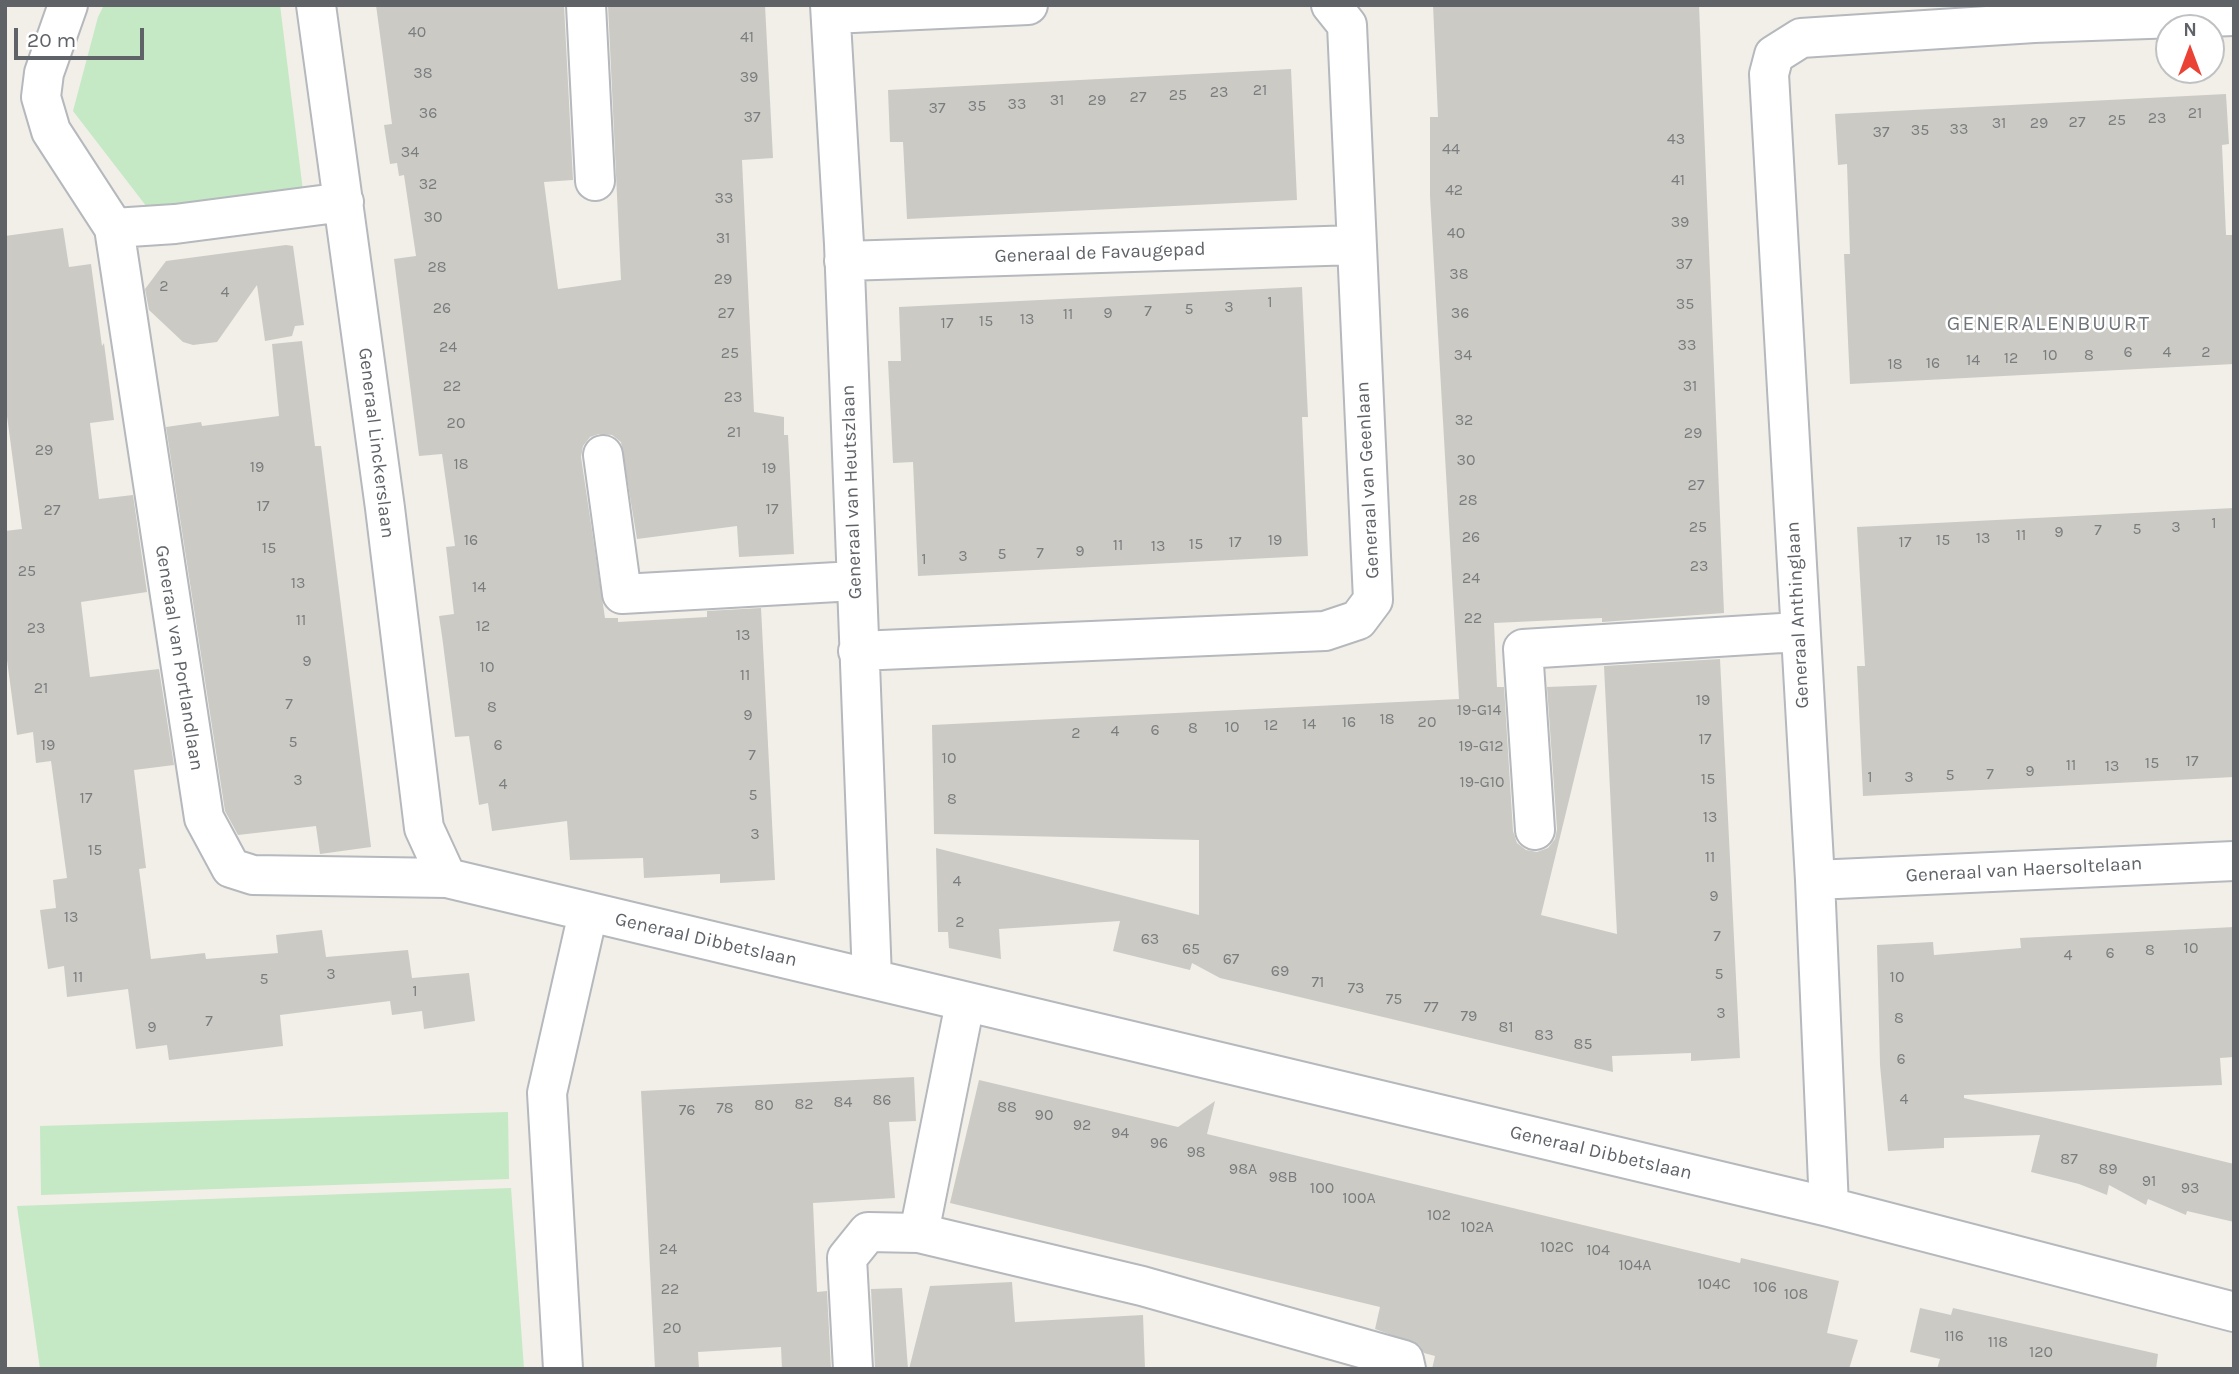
<!DOCTYPE html>
<style>
body{margin:0}
#map{position:relative;width:2239px;height:1374px;overflow:hidden;background:#f1efe8;font-family:Karla,sans-serif}
canvas{display:block}
.frame{position:absolute;inset:0;border:7px solid #5f6368;pointer-events:none}
.north{position:absolute;left:2155px;top:14px;width:70px;height:70px;box-sizing:border-box;background:#fff;border:2px solid #bfc1c3;border-radius:50%;rotate:0deg;font-size:19px;font-weight:700;line-height:28px;text-align:center;color:#5f6368}
.north::after{content:'';display:block;margin:auto;width:24px;height:32px;background:#ea4335;clip-path:polygon(50% 0,100% 100%,50% 72%,0 100%)}
.scale{position:absolute;left:14px;top:28px;width:130px;height:32px;box-sizing:border-box;border:4px solid #5f6368;border-top:0;padding-left:9px;font-size:21px;line-height:24px;white-space:nowrap;color:#5f6368;-webkit-text-stroke:5px #fff;paint-order:stroke}
</style>
<div id="map">
<canvas width="2239" height="1374"></canvas>
<div class="frame"></div>
<div class="north">N</div>
<div class="scale">20 m</div>
</div>
<script>
const ctx = document.querySelector('canvas').getContext('2d');
ctx.lineJoin = 'round';
function fillPath(path, color) { ctx.fillStyle = color; ctx.fill(path, 'evenodd'); }
const poly = rows => new Path2D(rows.map(r => 'M' + r).join(''));
function strokePath(path, color, width, dash) { ctx.strokeStyle = color; ctx.lineWidth = width; ctx.lineCap = dash ? 'butt' : 'round'; ctx.setLineDash(dash || []); ctx.stroke(path); }
function write(font, color, halo, rows, align = 'center') {
  ctx.font = font + ' Karla,sans-serif'; ctx.lineWidth = 5; ctx.setLineDash([]); ctx.textBaseline = 'middle'; ctx.strokeStyle = halo; ctx.fillStyle = color; for (const [text, x, y, turn = 0] of rows) {
    ctx.save(); ctx.translate(x, y); ctx.rotate((+turn || 0) * Math.PI / 180); ctx.textAlign = isNaN(turn) ? turn : align; if (halo) ctx.strokeText(text, 0, 0); ctx.fillText(text, 0, 0); ctx.restore();
  }
}
fillPath(poly([
 [104,5,280,5,303,191,150,211,73,111,98,17],
 [508,1112,509,1179,41,1195,40,1126],
 [511,1188,524,1369,40,1369,17,1206]
]), '#c5e8c5');
fillPath(poly([
 [376,5,564,5,573,180,544,182,558,289,621,280,608,5,765,5,773,158,742,160,754,412,784,417,784,435,788,435,794,554,739,557,737,526,637,539,621,442,612,435,599,434,590,437,583,446,581,457,605,618,618,618,618,622,707,617,707,611,761,608,775,880,720,883,720,874,644,878,643,858,570,860,567,821,492,831,488,803,479,805,469,736,455,737,442,636,439,616,454,614,446,547,455,546,442,454,419,456,394,259,416,256,404,175,399,176,397,163,390,164,384,125,392,124],
 [1433,5,1699,5,1724,613,1602,622,1602,618,1494,623,1497,687,1504,687,1513,831,1517,843,1526,850,1537,852,1548,848,1555,839,1557,829,1547,687,1597,685,1541,915,1617,934,1604,666,1720,659,1740,1058,1691,1061,1691,1053,1612,1056,1613,1072,1220,978,1192,963,1190,970,1113,951,1120,921,999,929,1001,959,949,948,948,932,938,932,936,848,1199,915,1199,840,934,834,932,725,1459,699,1430,196,1430,117,1438,117],
 [1291,69,1297,200,907,219,903,142,890,142,888,90],
 [2226,94,2229,144,2222,145,2226,235,2234,235,2234,364,1850,384,1844,254,1850,254,1847,164,1838,165,1835,114],
 [63,228,69,267,91,264,102,346,104,343,114,420,90,423,99,499,133,495,147,592,81,602,90,677,159,669,174,765,134,770,146,868,139,869,151,959,205,953,206,959,278,953,276,935,322,930,326,957,408,950,412,978,469,973,475,1021,424,1029,422,1011,392,1015,390,1001,280,1015,283,1046,169,1060,167,1045,136,1049,128,989,67,997,64,966,48,969,40,910,56,908,53,880,67,878,51,761,36,763,33,732,17,735,5,645,5,531,22,529,5,401,5,236],
 [286,245,293,246,304,325,295,326,292,336,265,341,257,285,217,342,193,345,183,342,149,310,145,289,166,261],
 [1302,287,1308,417,1302,417,1308,556,918,576,913,462,893,463,888,361,901,361,899,307],
 [302,341,315,446,321,446,371,847,320,854,316,826,238,835,225,811,166,427,201,422,202,426,279,416,272,344],
 [2234,508,2234,777,1863,796,1857,666,1865,666,1857,527],
 [2234,927,2234,1057,2220,1058,2222,1085,1964,1095,1964,1098,2234,1164,2234,1222,2187,1211,2186,1215,2148,1199,2146,1205,2109,1185,2107,1195,2079,1184,2031,1172,2040,1135,1944,1138,1944,1148,1888,1151,1880,1065,1877,945,1933,942,1934,955,2021,948,2020,938],
 [914,1077,916,1121,889,1122,895,1198,813,1203,817,1292,827,1291,831,1369,782,1369,781,1347,698,1352,699,1369,655,1369,641,1091],
 [979,1080,1178,1127,1215,1101,1207,1134,1740,1263,1741,1258,1839,1281,1827,1333,1858,1340,1849,1369,1432,1369,1435,1356,1424,1353,1419,1345,1375,1329,1380,1307,950,1203],
 [1012,1282,1015,1322,1143,1315,1145,1369,909,1369,930,1286],
 [902,1288,908,1369,875,1369,871,1289],
 [1920,1308,1951,1315,1953,1308,2158,1354,2156,1369,1937,1369,1940,1359,1910,1352]
]), '#cccac5');
const minor = poly([
 [68,5,44,73,41,97,51,131,114,228,204,818,231,868,253,875,447,878,1829,1207,2234,1312],
 [316,5,385,508,424,828,447,878],
 [586,5,595,181],
 [830,5,844,244,872,978],
 [831,14,1028,5],
 [114,228,175,224,344,202],
 [844,261,1357,245],
 [603,455,622,594,855,581],
 [858,651,1325,631,1358,620,1373,600,1347,25,1331,5],
 [1535,830,1523,649,1798,632],
 [1815,880,2234,861],
 [1829,1207,1815,880,1769,74,1774,55,1801,38,2034,23,2234,16],
 [919,1233,965,1003],
 [563,1369,547,1093,588,913],
 [853,1369,847,1258,868,1232,919,1233,1142,1286,1404,1360,1406,1369]
]);
strokePath(minor, '#b5b8bc', 42);
strokePath(minor, '#fff', 38);
write('16px', '#7a7d7f', null, [
 ["40",417,32],
 ["41",747,37],
 ["38",423,73],
 ["39",749,77],
 ["21",1260,90],
 ["23",1219,92],
 ["25",1178,95],
 ["27",1138,97],
 ["31",1057,100],
 ["29",1097,100],
 ["33",1017,104],
 ["35",977,106],
 ["37",937,108],
 ["36",428,113],
 ["21",2195,113],
 ["37",752,117],
 ["23",2157,118],
 ["25",2117,120],
 ["27",2077,122],
 ["31",1999,123],
 ["29",2039,123],
 ["33",1959,129],
 ["35",1920,130],
 ["37",1881,132],
 ["43",1676,139],
 ["44",1451,149],
 ["34",410,152],
 ["41",1678,180],
 ["32",428,184],
 ["42",1454,190],
 ["33",724,198],
 ["30",433,217],
 ["39",1680,222],
 ["40",1456,233],
 ["31",723,238],
 ["37",1684,264],
 ["28",437,267],
 ["38",1459,274],
 ["29",723,279],
 ["2",164,286],
 ["4",225,292],
 ["1",1270,302],
 ["35",1685,304],
 ["3",1229,307],
 ["26",442,308],
 ["5",1189,309],
 ["7",1148,311],
 ["27",726,313],
 ["9",1108,313],
 ["36",1460,313],
 ["11",1068,314],
 ["13",1027,319],
 ["15",986,321],
 ["17",947,323],
 ["33",1687,345],
 ["24",448,347],
 ["6",2128,352],
 ["4",2167,352],
 ["2",2206,352],
 ["25",730,353],
 ["34",1463,355],
 ["10",2050,355],
 ["8",2089,355],
 ["12",2011,358],
 ["14",1973,360],
 ["16",1933,363],
 ["18",1895,364],
 ["22",452,386],
 ["31",1690,386],
 ["23",733,397],
 ["32",1464,420],
 ["20",456,423],
 ["21",734,432],
 ["29",1693,433],
 ["29",44,450],
 ["30",1466,460],
 ["18",461,464],
 ["19",257,467],
 ["19",769,468],
 ["27",1696,485],
 ["28",1468,500],
 ["17",263,506],
 ["17",772,509],
 ["27",52,510],
 ["1",2214,523],
 ["25",1698,527],
 ["3",2176,527],
 ["5",2137,529],
 ["7",2098,530],
 ["9",2059,532],
 ["11",2021,535],
 ["26",1471,537],
 ["13",1983,538],
 ["16",471,540],
 ["19",1275,540],
 ["15",1943,540],
 ["17",1235,542],
 ["17",1905,542],
 ["15",1196,544],
 ["11",1118,545],
 ["13",1158,546],
 ["15",269,548],
 ["9",1080,551],
 ["7",1040,553],
 ["5",1002,554],
 ["3",963,556],
 ["1",924,559],
 ["23",1699,566],
 ["25",27,571],
 ["24",1471,578],
 ["13",298,583],
 ["14",479,587],
 ["22",1473,618],
 ["11",301,620],
 ["12",483,626],
 ["23",36,628],
 ["13",743,635],
 ["9",307,661],
 ["10",487,667],
 ["11",745,675],
 ["21",41,688],
 ["19",1703,700],
 ["7",289,704],
 ["8",492,707],
 ["19-G14",1479,710],
 ["9",748,715],
 ["18",1387,719],
 ["16",1349,722],
 ["20",1427,722],
 ["14",1309,724],
 ["12",1271,725],
 ["10",1232,727],
 ["8",1193,728],
 ["6",1155,730],
 ["4",1115,731],
 ["2",1076,733],
 ["17",1705,739],
 ["5",293,742],
 ["19",48,745],
 ["6",498,745],
 ["19-G12",1481,746],
 ["7",752,755],
 ["10",949,758],
 ["17",2192,761],
 ["15",2152,763],
 ["11",2071,765],
 ["13",2112,766],
 ["9",2030,771],
 ["7",1990,774],
 ["5",1950,775],
 ["1",1870,777],
 ["3",1909,777],
 ["15",1708,779],
 ["3",298,780],
 ["19-G10",1482,782],
 ["4",503,784],
 ["5",753,795],
 ["17",86,798],
 ["8",952,799],
 ["13",1710,817],
 ["3",755,834],
 ["15",95,850],
 ["11",1710,857],
 ["4",957,881],
 ["9",1714,896],
 ["13",71,917],
 ["2",960,922],
 ["7",1717,936],
 ["63",1150,939],
 ["10",2191,948],
 ["65",1191,949],
 ["8",2150,950],
 ["6",2110,953],
 ["4",2068,955],
 ["67",1231,959],
 ["69",1280,971],
 ["3",331,974],
 ["5",1719,974],
 ["11",78,977],
 ["10",1897,977],
 ["5",264,979],
 ["71",1318,982],
 ["73",1356,988],
 ["1",415,991],
 ["75",1394,999],
 ["77",1431,1007],
 ["3",1721,1013],
 ["79",1469,1016],
 ["8",1899,1018],
 ["7",209,1021],
 ["9",152,1027],
 ["81",1506,1027],
 ["83",1544,1035],
 ["85",1583,1044],
 ["6",1901,1059],
 ["4",1904,1099],
 ["86",882,1100],
 ["84",843,1102],
 ["82",804,1104],
 ["80",764,1105],
 ["88",1007,1107],
 ["78",725,1108],
 ["76",687,1110],
 ["90",1044,1115],
 ["92",1082,1125],
 ["94",1120,1133],
 ["96",1159,1143],
 ["98",1196,1152],
 ["87",2069,1159],
 ["98A",1243,1169],
 ["89",2108,1169],
 ["98B",1283,1177],
 ["91",2149,1181],
 ["100",1322,1188],
 ["93",2190,1188],
 ["100A",1359,1198],
 ["102",1439,1215],
 ["102A",1477,1227],
 ["102C",1557,1247],
 ["24",668,1249],
 ["104",1598,1250],
 ["104A",1635,1265],
 ["104C",1714,1284],
 ["106",1765,1287],
 ["22",670,1289],
 ["108",1796,1294],
 ["20",672,1328],
 ["116",1954,1336],
 ["118",1998,1342],
 ["120",2041,1352]
]);
write('19px', '#5f6368', '#fff', [
 ["Generaal de Favaugepad",1100,253,-2],
 ["Generaal Linckerslaan",376,443,83],
 ["Generaal van Geenlaan",1368,480,-93],
 ["Generaal van Heutszlaan",852,492,-92],
 ["Generaal Anthinglaan",1798,615,-93],
 ["Generaal van Portlandlaan",179,658,81],
 ["Generaal van Haersoltelaan",2024,870,-3],
 ["Generaal Dibbetslaan",706,940,13],
 ["Generaal Dibbetslaan",1601,1153,13]
]);
ctx.letterSpacing = '2px';
write('21px', '#70757a', '#fff', [
 ["GENERALENBUURT",2049,324]
]);
ctx.letterSpacing = '0px';
</script>
